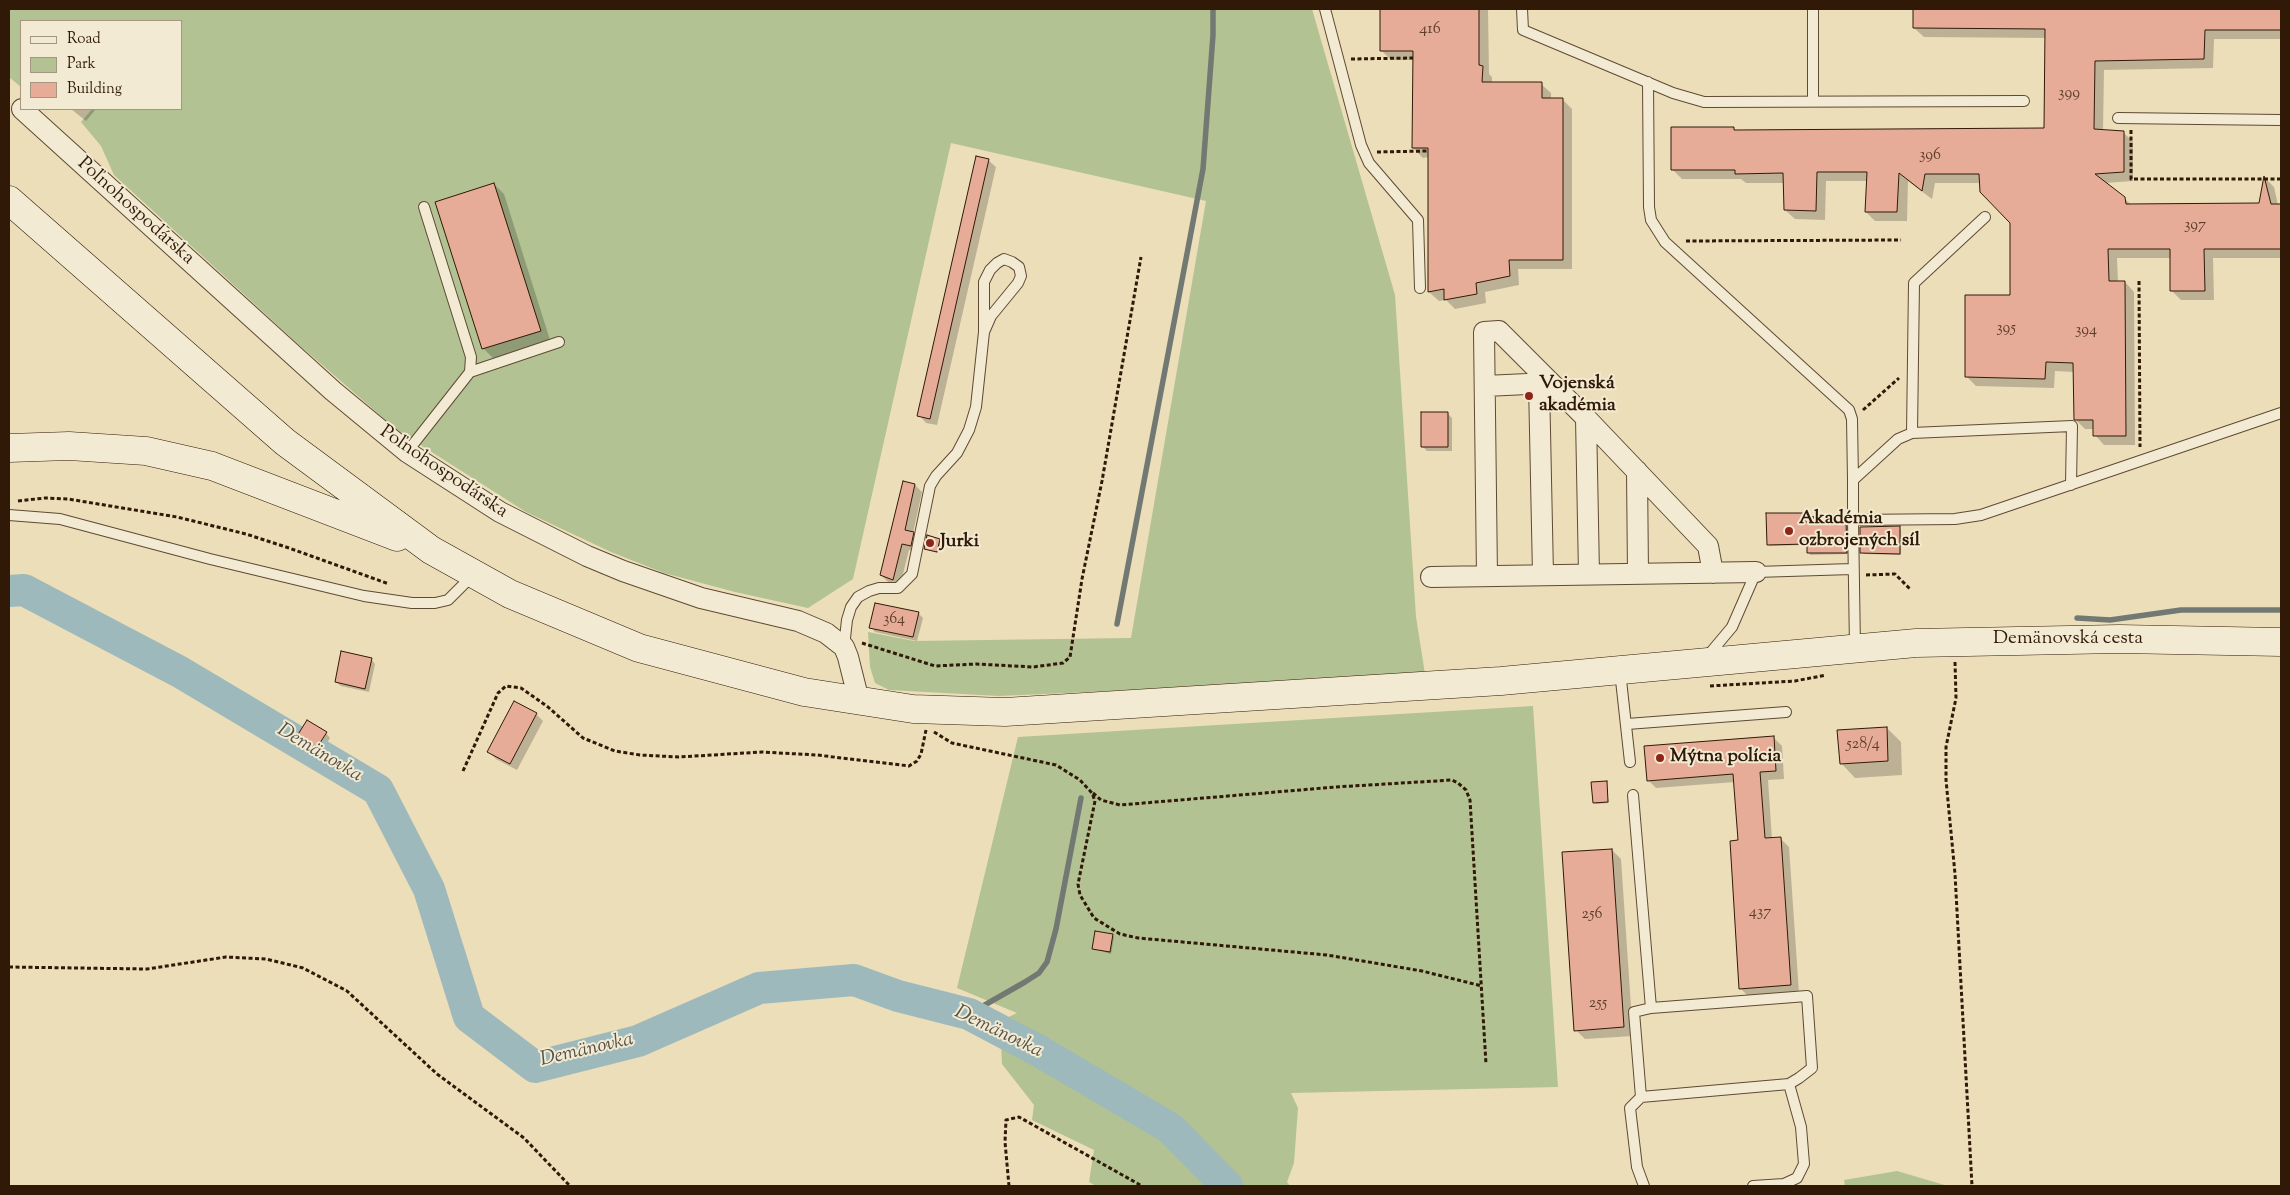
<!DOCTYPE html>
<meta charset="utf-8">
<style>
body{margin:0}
#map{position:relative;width:2290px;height:1195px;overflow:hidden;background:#ebdeb9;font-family:"Sorts Mill Goudy",serif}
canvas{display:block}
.frame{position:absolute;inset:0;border:10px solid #301907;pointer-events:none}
.legend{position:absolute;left:20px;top:20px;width:162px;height:90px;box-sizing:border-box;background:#f2ead2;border:1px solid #a49681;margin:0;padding:6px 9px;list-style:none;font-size:15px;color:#301907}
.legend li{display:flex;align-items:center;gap:10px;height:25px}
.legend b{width:25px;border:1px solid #a49681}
</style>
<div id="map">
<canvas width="2290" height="1195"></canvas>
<div class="frame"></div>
<ul class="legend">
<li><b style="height:6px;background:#f2ead2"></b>Road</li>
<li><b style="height:14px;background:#b2c293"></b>Park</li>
<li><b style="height:14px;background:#e6ac97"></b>Building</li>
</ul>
</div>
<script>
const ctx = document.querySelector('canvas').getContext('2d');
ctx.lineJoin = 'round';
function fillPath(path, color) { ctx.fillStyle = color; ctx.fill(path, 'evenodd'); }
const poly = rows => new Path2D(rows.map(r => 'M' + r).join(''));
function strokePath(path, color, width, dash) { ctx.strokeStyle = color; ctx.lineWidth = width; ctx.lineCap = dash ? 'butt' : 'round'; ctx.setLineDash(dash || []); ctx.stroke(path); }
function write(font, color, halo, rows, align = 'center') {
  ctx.font = font + ' "Sorts Mill Goudy",serif'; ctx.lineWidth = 4; ctx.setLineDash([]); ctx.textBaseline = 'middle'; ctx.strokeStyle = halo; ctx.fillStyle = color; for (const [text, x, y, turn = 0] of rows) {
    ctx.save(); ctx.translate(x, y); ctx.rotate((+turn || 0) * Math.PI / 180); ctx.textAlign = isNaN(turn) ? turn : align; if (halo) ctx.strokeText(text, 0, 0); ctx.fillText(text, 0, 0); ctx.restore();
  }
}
fillPath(poly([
 [9,9,1312,9,1395,295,1416,617,1425,674,1267,684,999,696,889,690,875,683,870,667,868,632,914,641,1131,638,1206,201,951,143,853,579,808,608,735,592,664,573,611,552,526,512,397,430,297,343,114,175,101,146,81,122,92,109,181,109,181,21,21,21,21,87,9,77],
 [1533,706,1558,1087,1291,1093,1298,1108,1294,1163,1287,1182,1290,1186,1096,1186,1089,1182,1094,1150,1032,1120,1034,1105,1002,1064,1000,1021,1017,1013,957,988,1018,737],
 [1897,1171,1948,1186,1845,1186,1844,1180]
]), '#b2c293');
fillPath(poly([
 [1381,9,1488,9,1489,74,1492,77,1492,84,1541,84,1551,93,1551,100,1563,100,1572,109,1572,269,1518,269,1519,285,1485,292,1486,303,1455,309,1446,300,1439,301,1429,292,1429,157,1423,158,1413,148,1414,60,1391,60,1381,50],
 [1914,9,2281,9,2281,39,2214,39,2213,68,2104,70,2103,131,2123,132,2133,142,2133,181,2105,183,2132,205,2260,204,2265,178,2274,187,2278,205,2281,205,2281,258,2213,258,2214,300,2181,300,2171,290,2172,258,2117,258,2118,282,2125,282,2134,292,2135,445,2104,445,2095,435,2094,429,2085,429,2075,419,2075,372,2055,371,2054,388,1976,386,1967,377,2011,296,2011,222,1981,183,1935,183,1932,199,1908,181,1907,221,1875,221,1866,212,1867,181,1826,181,1825,220,1795,219,1785,210,1785,183,1746,183,1741,179,1682,179,1672,169,1734,128,1736,131,2045,129,2046,38,1924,37,1914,28],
 [71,109,96,109,86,121],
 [988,160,996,167,937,425,926,423,919,415],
 [494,184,504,194,550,340,493,358,483,348],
 [1448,414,1452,418,1452,451,1427,451,1422,446],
 [915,485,922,492,913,533,920,540,918,552,909,550,900,586,888,582,881,575],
 [1804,514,1806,523,1846,523,1848,525,1848,554,1810,555,1808,545,1770,546,1768,544],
 [1899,528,1901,530,1901,555,1864,554,1862,552],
 [939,540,941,542,938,553,925,549],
 [918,613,923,618,917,641,875,632,871,627],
 [371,659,375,664,369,692,341,686,336,682],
 [536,714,543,721,517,770,496,759,489,752],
 [1887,728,1901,742,1902,775,1855,778,1841,763],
 [326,733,330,738,321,753,299,736],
 [1773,737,1782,746,1784,779,1768,780,1772,839,1780,838,1789,847,1799,993,1749,997,1741,989,1739,842,1735,782,1656,788,1648,780],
 [1606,783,1609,803,1596,804,1594,802],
 [1612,850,1621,859,1633,1036,1585,1039,1576,1030],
 [1113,935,1114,937,1111,954,1094,949]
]), '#0003');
strokePath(poly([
 [2077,618,2110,620,2181,610,2281,610],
 [1117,624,1203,169,1213,35,1213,9],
 [969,1014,1025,982,1039,973,1047,962,1056,929,1081,798]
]), '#727973', 5.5);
strokePath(poly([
 [9,591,24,590,180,672,378,790,429,889,469,1017,535,1067,638,1041,759,988,854,980,898,996,969,1014,1039,1051,1170,1128,1227,1186]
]), '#9eb9bb', 32);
const building = poly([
 [1380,9,1479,9,1479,65,1483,66,1482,82,1542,82,1542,98,1563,98,1563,260,1509,260,1510,276,1476,283,1477,294,1444,300,1444,289,1428,292,1428,148,1412,148,1413,51,1380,51,1380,9],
 [1913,9,2281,9,2281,30,2205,30,2204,59,2095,61,2094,129,2124,131,2124,172,2095,174,2125,197,2126,204,2259,203,2264,176,2271,204,2281,204,2281,249,2204,249,2205,291,2170,291,2170,249,2108,249,2109,281,2125,281,2126,436,2093,436,2093,420,2074,420,2073,363,2046,362,2045,379,1965,377,1965,295,2010,295,2010,223,1980,192,1979,174,1925,174,1922,191,1899,173,1897,212,1865,212,1867,172,1817,172,1816,211,1784,210,1783,173,1735,174,1735,170,1671,170,1671,127,1734,127,1734,130,2044,128,2045,29,1913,28,1913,9],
 [976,156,989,159,930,419,917,416,976,156],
 [494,183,541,331,482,349,435,202,494,183],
 [1421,412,1448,412,1448,447,1421,447,1421,412],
 [903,481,915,484,905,530,914,532,911,546,902,544,893,580,880,575,903,481],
 [1766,513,1805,513,1805,522,1846,522,1847,553,1807,553,1807,544,1767,545,1766,513],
 [1900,526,1900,554,1860,553,1860,527,1900,526],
 [927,535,940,539,937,552,924,549,927,535],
 [875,603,919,612,913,637,869,628,875,603],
 [341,651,372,658,365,689,335,682,341,651],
 [514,701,537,713,510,764,487,752,514,701],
 [307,720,327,732,316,749,297,736,307,720],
 [1887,727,1888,761,1840,764,1837,730,1887,727],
 [1774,736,1776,771,1760,772,1765,838,1781,837,1791,985,1739,989,1730,841,1738,840,1733,774,1647,781,1644,746,1774,736],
 [1607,781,1608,802,1593,803,1591,782,1607,781],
 [1612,849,1624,1027,1574,1031,1562,852,1612,849],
 [1095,931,1113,934,1110,952,1092,949,1095,931]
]);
fillPath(building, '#e6ac97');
strokePath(building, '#301907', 1);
const lane = poly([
 [1325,9,1361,145,1369,163,1418,220,1420,288],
 [1522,9,1523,30,1673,93,1704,102,2024,101],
 [1648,82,1649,207,1651,220,1665,242,1849,410,1852,419,1853,480],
 [1813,100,1813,9],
 [2118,118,2281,120],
 [424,207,471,357,470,372],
 [1912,433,1914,283,1985,217],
 [407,452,470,372,559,342],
 [9,515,60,519,210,559,364,596,412,603,435,603,448,600,473,575],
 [1853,520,1853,480,1898,439,1912,433,2072,426,2071,485],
 [844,647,847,620,851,607,858,597,869,591,879,588,898,588,912,574,930,486,936,476,957,453,969,430,976,407,984,332,984,282,990,270,997,263,1004,259,1012,262,1019,267,1021,276,1018,283,991,316,984,332],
 [1855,648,1853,520,1955,519,1981,515,2281,413],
 [1706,658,1732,627,1756,572,1852,569],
 [1620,671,1630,762],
 [1627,724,1786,712],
 [1633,795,1651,1008],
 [1807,996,1812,1068,1799,1078,1789,1084,1641,1097,1634,1012,1651,1008,1807,996],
 [1641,1097,1630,1108,1637,1167,1644,1186],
 [1753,1186,1784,1184,1797,1178,1804,1164,1801,1127,1789,1084]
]);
const street = poly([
 [22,109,333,391,407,452,500,512,587,556,623,571,701,598,798,621,826,633,844,647,848,657,859,701],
 [1539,383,1543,575],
 [1485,386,1549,383],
 [1586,418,1589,574],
 [1637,471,1638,574],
 [1487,576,1484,332,1499,331,1586,418,1708,546,1713,573],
 [1431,577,1756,572]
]);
const secondary = poly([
 [9,200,285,442,431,550,510,594,639,648,804,692,913,709,1005,712,1501,681,1916,643,2119,639,2281,642],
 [9,448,69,446,146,451,212,466,397,537]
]);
strokePath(lane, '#5f4a34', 12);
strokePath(street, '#5f4a34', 22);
strokePath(secondary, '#301907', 29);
strokePath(poly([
 [1351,59,1413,58],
 [2131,130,2131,179,2281,179],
 [1377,152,1428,151],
 [1686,241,1901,240],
 [2139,281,2140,447],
 [1863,410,1899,378],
 [18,501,45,498,68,499,177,517,246,534,289,548,389,584],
 [1805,518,1839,516],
 [1866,575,1895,574,1910,589],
 [862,643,935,666,976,664,1033,667,1063,663,1070,657,1082,579,1102,481,1141,257],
 [1955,662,1956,698,1946,747,1946,780,1955,874,1972,1186],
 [1710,686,1795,681,1826,675],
 [934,732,952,743,1056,765,1080,780,1092,793,1095,801,1078,884,1080,895,1094,918,1120,934,1138,938,1327,955,1422,971,1482,986],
 [463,771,498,693,506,686,521,688,548,707,583,738,615,751,640,755,679,757,762,752,817,755,909,766,917,761,921,754,926,730],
 [1093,793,1101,800,1120,805,1336,787,1452,780,1458,783,1466,790,1470,800,1486,1064],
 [9,967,147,969,226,957,266,959,303,968,347,991,437,1074,524,1138,570,1186],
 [1009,1186,1005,1142,1006,1120,1019,1117,1142,1186]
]), '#301907', 3, [4, 2.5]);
strokePath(lane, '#f2ead2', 10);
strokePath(street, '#f2ead2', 20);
strokePath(secondary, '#f2ead2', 28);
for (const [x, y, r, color] of [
 [1529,396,5,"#8f2418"],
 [1789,531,5,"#8f2418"],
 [930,543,5,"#8f2418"],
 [1660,758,5,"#8f2418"]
]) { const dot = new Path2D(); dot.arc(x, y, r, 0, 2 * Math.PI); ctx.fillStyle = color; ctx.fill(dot); strokePath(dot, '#f2ead2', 2); }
write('16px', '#5e3e2b', null, [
 ["416",1430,30],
 ["399",2069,94],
 ["396",1930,156],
 ["397",2195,226],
 ["395",2006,329],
 ["394",2086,331],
 ["364",894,620],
 ["528/4",1863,745],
 ["437",1760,913],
 ["256",1592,915],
 ["255",1598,1004]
]);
write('19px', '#301907', '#f2ead2', [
 ["Poľnohospodárska",135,212,42],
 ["Poľnohospodárska",443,473,34],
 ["Demänovská cesta",2068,640]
]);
write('bold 19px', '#301907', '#f2ead2', [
 ["Vojenská",1539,385],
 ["akadémia",1539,407],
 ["Akadémia",1799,520],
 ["ozbrojených síl",1799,542],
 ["Jurki",940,543],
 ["Mýtna polícia",1670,758]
], 'left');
write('italic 20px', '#565146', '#f2ead2', [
 ["Demänovka",319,754,31],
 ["Demänovka",998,1033,26],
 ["Demänovka",587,1051,-13]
]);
</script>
